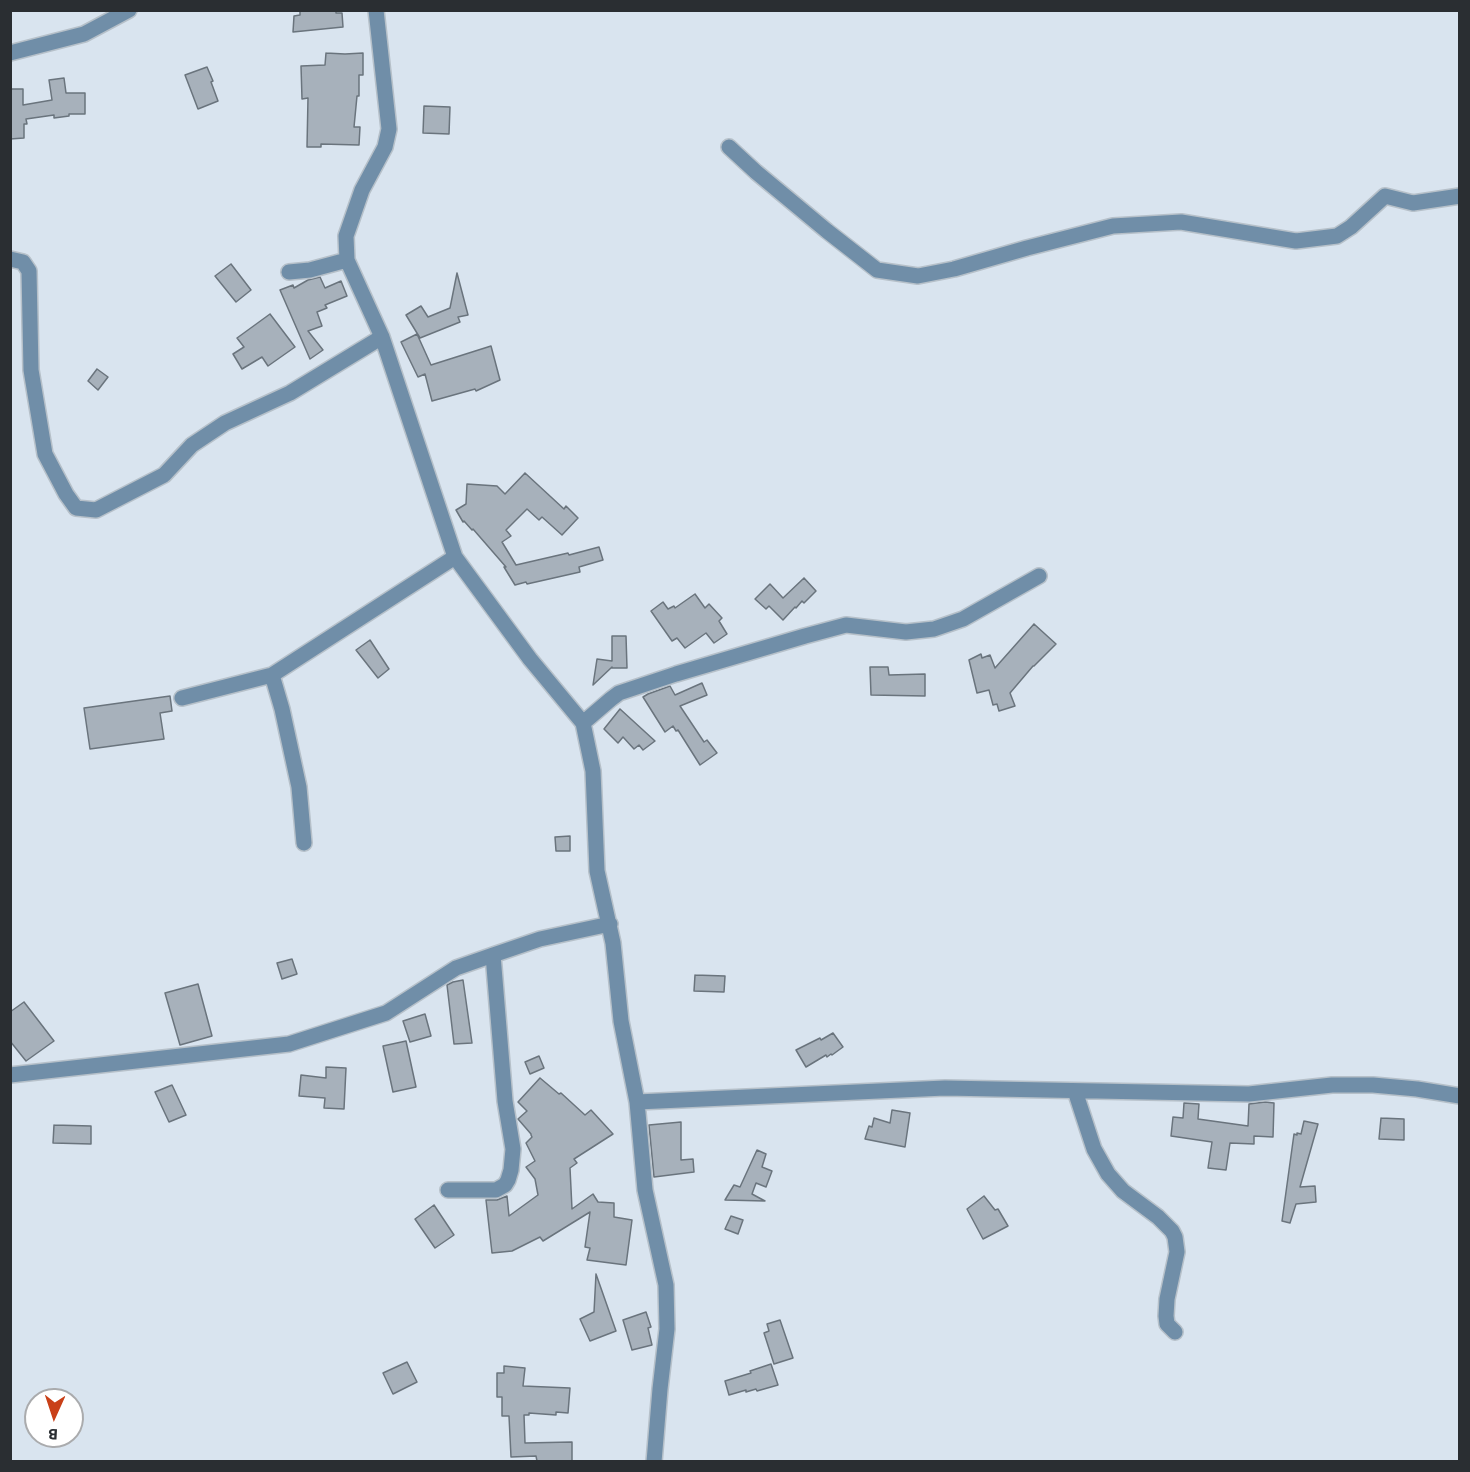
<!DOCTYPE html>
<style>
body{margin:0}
#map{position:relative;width:1470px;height:1472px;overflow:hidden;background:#d9e4ef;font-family:"Source Sans 3",sans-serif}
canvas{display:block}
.frame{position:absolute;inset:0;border:12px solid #2a2e32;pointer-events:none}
.north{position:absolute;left:24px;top:1388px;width:60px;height:60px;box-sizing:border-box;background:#fff;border:2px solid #aaabad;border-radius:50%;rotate:183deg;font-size:16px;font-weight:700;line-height:24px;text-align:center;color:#2a2e32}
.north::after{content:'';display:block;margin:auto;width:21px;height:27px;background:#c94018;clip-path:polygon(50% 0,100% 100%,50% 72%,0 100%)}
</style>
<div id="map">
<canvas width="1470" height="1472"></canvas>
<div class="frame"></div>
<div class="north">B</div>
</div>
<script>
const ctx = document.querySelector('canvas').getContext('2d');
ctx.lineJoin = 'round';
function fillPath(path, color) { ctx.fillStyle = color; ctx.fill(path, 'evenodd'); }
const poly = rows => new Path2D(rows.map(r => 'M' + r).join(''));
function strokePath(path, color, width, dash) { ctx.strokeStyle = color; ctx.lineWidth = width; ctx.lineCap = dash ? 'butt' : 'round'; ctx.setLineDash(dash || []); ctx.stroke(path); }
const building = poly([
 [300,10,336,10,336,13,342,13,343,27,293,32,294,16,300,15,300,10],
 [326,53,345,54,363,53,363,75,359,75,359,96,357,96,354,127,360,127,359,145,321,144,321,147,307,147,308,98,302,99,301,66,325,65,326,53],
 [207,67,213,81,211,82,218,101,198,109,185,75,207,67],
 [64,78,66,93,85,93,85,114,69,114,69,116,54,118,54,115,26,119,27,124,24,124,24,138,10,139,10,89,23,89,23,105,52,100,49,80,64,78],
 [424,106,450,107,449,134,423,133,424,106],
 [231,264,251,290,236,302,215,276,231,264],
 [457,273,468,315,458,317,460,322,420,338,406,315,421,306,428,317,450,308,457,273],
 [320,277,325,288,341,281,347,296,325,305,327,308,317,312,322,326,308,331,323,350,310,359,280,290,293,285,294,288,308,280,320,277],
 [270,314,295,347,268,366,262,357,242,369,233,354,244,347,237,338,270,314],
 [417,334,431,365,491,346,500,380,476,391,475,389,432,401,425,374,418,377,401,342,417,334],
 [97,369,108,377,98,390,88,381,97,369],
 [525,473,564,509,566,506,578,518,562,535,542,517,539,520,527,509,506,530,511,536,502,542,516,565,568,553,569,555,599,547,603,560,579,567,580,572,527,584,526,582,515,585,504,567,506,567,473,529,472,530,464,521,463,522,456,510,466,504,467,484,497,486,505,494,525,473],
 [804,578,816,591,804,603,802,601,796,608,795,607,783,620,769,606,766,609,755,599,770,584,783,598,804,578],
 [695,594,705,608,709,604,722,618,719,621,727,634,714,643,706,633,685,648,677,638,672,641,651,611,663,602,668,609,674,606,675,608,695,594],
 [1034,624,1056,644,1034,666,1033,666,1010,693,1015,706,999,711,997,704,993,705,989,690,977,693,969,660,981,654,982,658,990,655,995,668,1034,624],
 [612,636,626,636,627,668,612,668,612,667,593,685,597,659,612,661,612,636],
 [370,640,389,669,378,678,356,650,370,640],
 [870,667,888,667,889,675,925,674,925,696,871,695,870,667],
 [702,683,707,695,680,706,704,742,707,740,717,753,700,765,678,730,676,731,673,726,665,732,643,697,648,694,670,686,675,695,702,683],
 [170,696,172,711,160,713,164,739,90,749,84,708,170,696],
 [620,709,655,741,643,750,639,745,634,749,623,737,618,743,604,729,620,709],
 [570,836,570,851,556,851,555,837,570,836],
 [292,959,297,974,282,979,277,963,292,959],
 [695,975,725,976,724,992,694,991,695,975],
 [463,980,472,1043,454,1044,447,985,453,982,463,980],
 [198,984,212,1036,180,1045,165,993,198,984],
 [24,1002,54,1041,26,1061,10,1041,10,1012,24,1002],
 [425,1014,431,1036,410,1042,403,1021,425,1014],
 [833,1033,843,1047,832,1055,831,1054,827,1057,826,1055,806,1067,796,1050,820,1038,821,1040,833,1033],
 [406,1041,416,1087,393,1092,383,1046,406,1041],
 [539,1056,544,1068,530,1074,525,1062,539,1056],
 [326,1067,346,1068,344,1109,324,1108,325,1098,299,1096,301,1075,326,1078,326,1067],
 [540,1078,559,1094,561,1093,585,1115,591,1110,613,1134,574,1159,577,1163,570,1168,572,1209,593,1194,598,1202,614,1203,614,1217,632,1220,626,1265,587,1260,590,1248,585,1247,590,1212,543,1241,540,1237,512,1251,492,1253,486,1200,497,1200,507,1196,509,1216,538,1195,535,1179,526,1167,535,1161,526,1143,532,1137,531,1135,531,1134,518,1119,527,1111,518,1102,540,1078],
 [172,1085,186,1115,169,1122,155,1092,172,1085],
 [1265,1102,1274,1103,1273,1137,1254,1136,1254,1144,1230,1143,1226,1170,1208,1168,1212,1142,1171,1136,1173,1117,1183,1118,1184,1103,1199,1104,1198,1119,1248,1126,1249,1104,1265,1102],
 [892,1110,910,1113,905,1147,865,1139,869,1126,872,1127,874,1118,890,1123,892,1110],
 [1381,1118,1404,1119,1404,1140,1379,1139,1381,1118],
 [1304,1121,1318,1124,1300,1187,1315,1186,1316,1202,1296,1204,1290,1223,1282,1221,1294,1134,1297,1135,1297,1133,1301,1134,1304,1121],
 [681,1122,681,1160,693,1159,694,1172,654,1177,649,1125,681,1122],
 [54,1125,91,1126,91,1144,53,1143,54,1125],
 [757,1150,766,1154,762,1167,772,1171,766,1187,756,1183,752,1194,765,1201,725,1200,734,1185,740,1187,757,1150],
 [984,1196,995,1210,998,1209,1008,1226,983,1239,967,1209,984,1196],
 [434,1205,454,1235,435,1248,415,1219,434,1205],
 [731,1216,743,1220,738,1234,725,1229,731,1216],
 [596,1274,616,1331,590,1341,580,1319,594,1312,596,1274],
 [646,1312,651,1327,648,1328,652,1345,632,1350,623,1320,646,1312],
 [780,1320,793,1358,774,1364,764,1333,769,1331,767,1324,780,1320],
 [407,1362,417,1382,393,1394,383,1373,407,1362],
 [771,1364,778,1385,757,1391,756,1389,746,1392,746,1390,729,1395,725,1381,751,1373,750,1371,771,1364],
 [504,1366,525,1368,523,1386,570,1388,568,1413,556,1412,556,1415,529,1413,529,1415,524,1415,525,1443,572,1442,572,1461,537,1461,536,1456,511,1457,509,1416,502,1416,502,1397,497,1397,497,1373,504,1373,504,1366]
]);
fillPath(building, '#a7b1bb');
strokePath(building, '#6a747d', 1.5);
const minor = poly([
 [376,10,389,129,385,147,362,190,346,236,347,260,382,337,455,557,530,659,583,723,593,771,597,871,613,943,621,1021,637,1102,645,1190,666,1285,667,1329,660,1389,654,1462],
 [10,53,84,34,129,10],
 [729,147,756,172,827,231,877,270,918,276,954,269,1027,248,1113,226,1181,222,1296,241,1337,236,1351,227,1385,196,1413,203,1460,196],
 [10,259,23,262,29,271,31,370,45,454,66,494,76,508,96,510,164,475,192,445,225,423,290,393,382,337],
 [289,272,310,270,347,260],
 [272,675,282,709,299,787,304,843],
 [182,698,272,675,455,557],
 [583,723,611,699,619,693,676,674,805,636,846,625,906,632,934,629,963,619,1039,576],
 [10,1075,289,1044,386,1013,456,968,493,955,540,939,610,924],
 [1075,1091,1094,1149,1108,1174,1123,1191,1158,1217,1172,1231,1175,1237,1177,1252,1167,1299,1166,1316,1167,1324,1175,1332],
 [637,1102,945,1088,1249,1094,1332,1085,1373,1085,1417,1089,1460,1096],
 [448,1190,496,1190,505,1185,508,1180,511,1170,513,1149,505,1101,493,955]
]);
strokePath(minor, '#b6c0c9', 18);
strokePath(minor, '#708ea8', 15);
</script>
